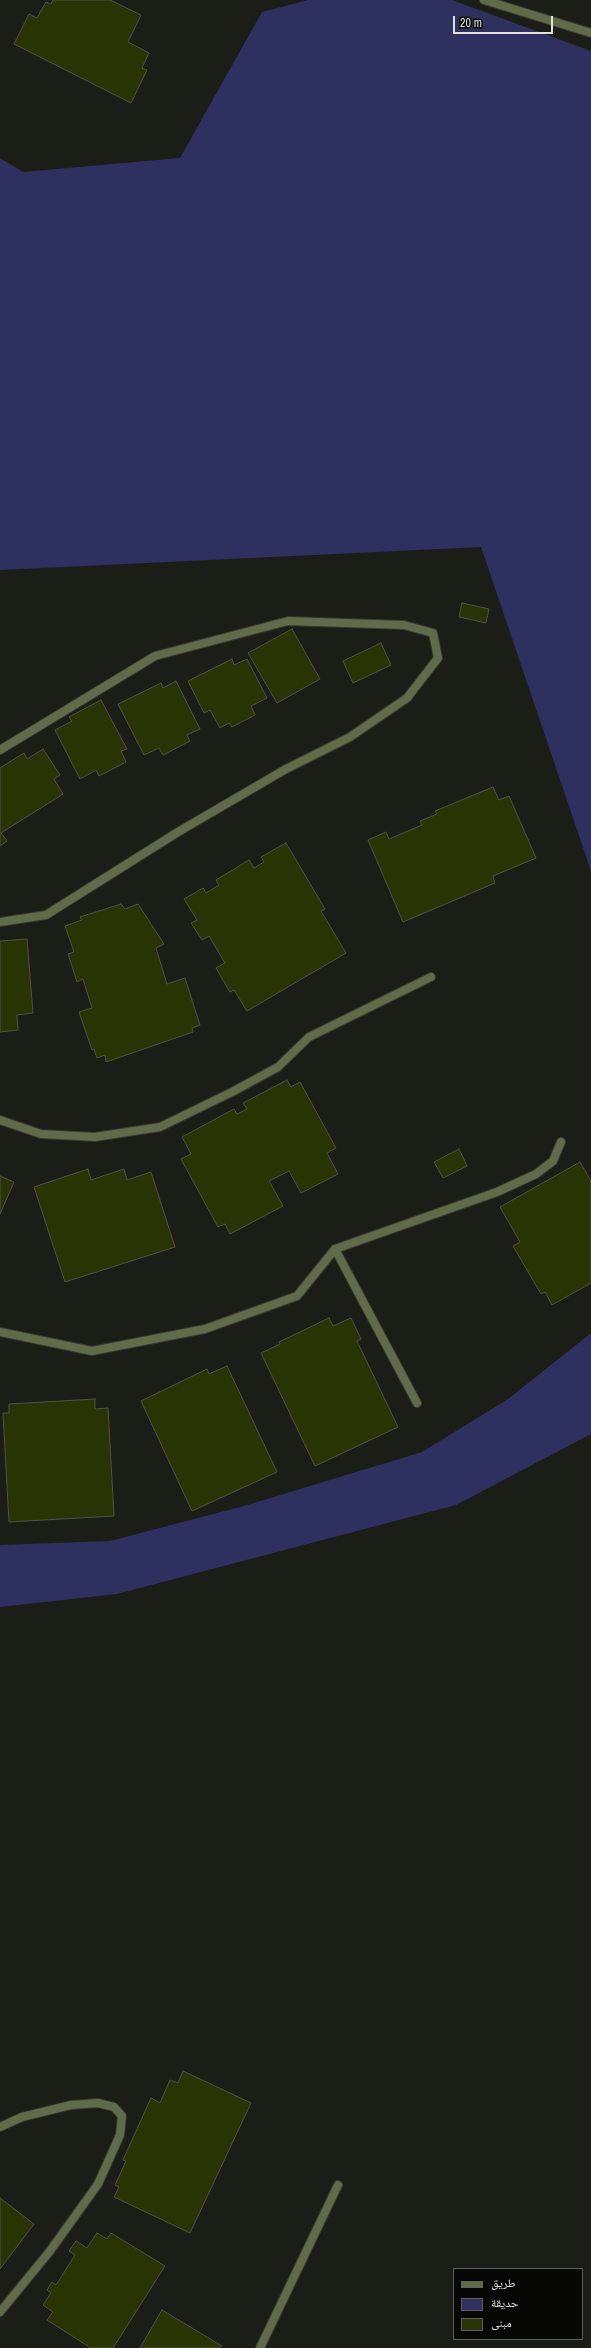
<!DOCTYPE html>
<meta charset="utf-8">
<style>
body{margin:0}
#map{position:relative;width:591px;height:2348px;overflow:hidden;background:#1b1e16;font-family:"Archivo Narrow","Noto Naskh Arabic",sans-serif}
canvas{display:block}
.legend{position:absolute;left:453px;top:2268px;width:130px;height:72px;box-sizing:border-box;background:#070805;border:1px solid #5e5f5b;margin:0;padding:5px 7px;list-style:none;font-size:12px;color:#e0e2dc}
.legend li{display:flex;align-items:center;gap:8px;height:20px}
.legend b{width:20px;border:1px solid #5e5f5b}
.scale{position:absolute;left:453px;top:16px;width:100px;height:18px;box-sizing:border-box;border:2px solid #e0e2dc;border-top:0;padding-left:5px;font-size:12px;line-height:14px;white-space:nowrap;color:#e0e2dc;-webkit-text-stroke:3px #070805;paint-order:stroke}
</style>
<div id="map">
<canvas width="591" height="2348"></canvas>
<ul class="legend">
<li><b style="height:5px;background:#606b4a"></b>طريق</li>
<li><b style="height:11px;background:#2e3060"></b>حديقة</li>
<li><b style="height:11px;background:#293405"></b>مبنى</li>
</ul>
<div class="scale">20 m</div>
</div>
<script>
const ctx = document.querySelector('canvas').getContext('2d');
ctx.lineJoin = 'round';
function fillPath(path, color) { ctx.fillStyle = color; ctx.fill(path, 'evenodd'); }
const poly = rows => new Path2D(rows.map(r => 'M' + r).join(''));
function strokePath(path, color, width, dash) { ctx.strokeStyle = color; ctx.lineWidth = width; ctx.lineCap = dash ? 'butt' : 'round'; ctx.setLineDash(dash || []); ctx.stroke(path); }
fillPath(poly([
 [308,0,452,0,591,51,591,871,481,547,0,570,0,158,23,172,180,158,262,12],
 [591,1333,591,1434,456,1505,117,1594,0,1607,0,1545,110,1541,244,1506,422,1452,508,1399]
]), '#2e3060');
const building = poly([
 [53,0,110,0,141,15,128,42,149,53,142,68,147,70,131,103,14,44,29,14,37,18,46,2,51,4,53,0],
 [462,603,489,609,486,623,459,617,462,603],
 [292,629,320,679,277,703,248,653,292,629],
 [381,643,391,665,353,683,343,661,381,643],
 [232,659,234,665,247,659,267,698,251,706,255,715,232,727,229,723,220,728,210,710,204,713,188,681,232,659],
 [176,681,200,729,187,735,190,741,163,755,159,748,144,755,118,704,161,683,163,688,176,681],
 [101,700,127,749,121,751,126,762,99,776,96,770,80,779,55,730,72,721,69,717,101,700],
 [43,749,60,775,54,779,63,794,1,833,7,841,0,846,0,768,24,753,27,759,43,749],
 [493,787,499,800,509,796,536,858,493,876,495,883,403,922,368,840,386,832,389,839,422,825,420,821,437,814,435,811,493,787],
 [286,843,325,909,321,911,346,953,247,1011,234,990,230,992,216,968,225,963,209,936,202,940,191,923,197,920,184,899,203,888,206,893,219,885,216,880,249,860,254,868,264,862,261,857,286,843],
 [121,904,125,909,138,904,164,944,156,948,167,984,185,978,200,1025,192,1028,193,1032,106,1062,105,1055,97,1058,94,1049,92,1050,79,1012,92,1008,83,979,77,982,68,954,74,952,65,926,82,920,80,917,121,904],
 [27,939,33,1013,17,1015,18,1030,0,1032,0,941,27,939],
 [287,1080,291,1087,300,1082,336,1148,327,1153,338,1174,301,1193,289,1171,269,1181,283,1206,230,1234,225,1224,218,1227,181,1159,191,1154,182,1137,234,1109,237,1114,247,1109,243,1103,287,1080],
 [459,1149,467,1166,443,1178,434,1162,459,1149],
 [580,1162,591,1181,591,1283,552,1305,545,1292,541,1294,513,1246,520,1242,500,1207,580,1162],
 [88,1169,91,1180,124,1169,127,1180,151,1172,175,1247,65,1282,34,1187,88,1169],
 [0,1176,14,1182,0,1214,0,1176],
 [329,1318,333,1326,351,1318,361,1339,357,1341,398,1427,315,1466,261,1353,280,1344,279,1342,329,1318],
 [227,1366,277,1472,192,1511,141,1401,207,1369,209,1374,227,1366],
 [95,1399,95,1409,108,1408,114,1516,9,1522,3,1413,9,1413,9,1404,95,1399],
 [183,2071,251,2103,190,2233,114,2197,119,2187,115,2185,126,2161,123,2160,151,2098,160,2103,170,2080,178,2083,183,2071],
 [0,2198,34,2224,0,2269,0,2198],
 [97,2233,107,2239,111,2233,165,2266,113,2348,91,2348,47,2320,53,2312,43,2305,51,2293,47,2290,52,2282,56,2285,75,2255,69,2251,76,2241,87,2248,97,2233],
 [162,2310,222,2346,220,2348,140,2348,162,2310]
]);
fillPath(building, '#293405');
strokePath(building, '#4f5249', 1);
const street = poly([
 [484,0,591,33],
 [0,750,155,656,288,621,404,625,433,633,438,658,407,698,350,737,286,769,178,832,46,915,0,922],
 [0,1120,41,1134,95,1137,160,1127,232,1092,278,1067,309,1037,431,977],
 [335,1249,417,1403],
 [0,1332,92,1351,205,1329,297,1296,335,1249,497,1192,536,1174,553,1161,561,1142],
 [0,2127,22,2117,71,2105,98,2103,114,2107,122,2116,120,2135,98,2184,50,2251,0,2312],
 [260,2348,338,2185]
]);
strokePath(street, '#373932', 10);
strokePath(street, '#606b4a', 8);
</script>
